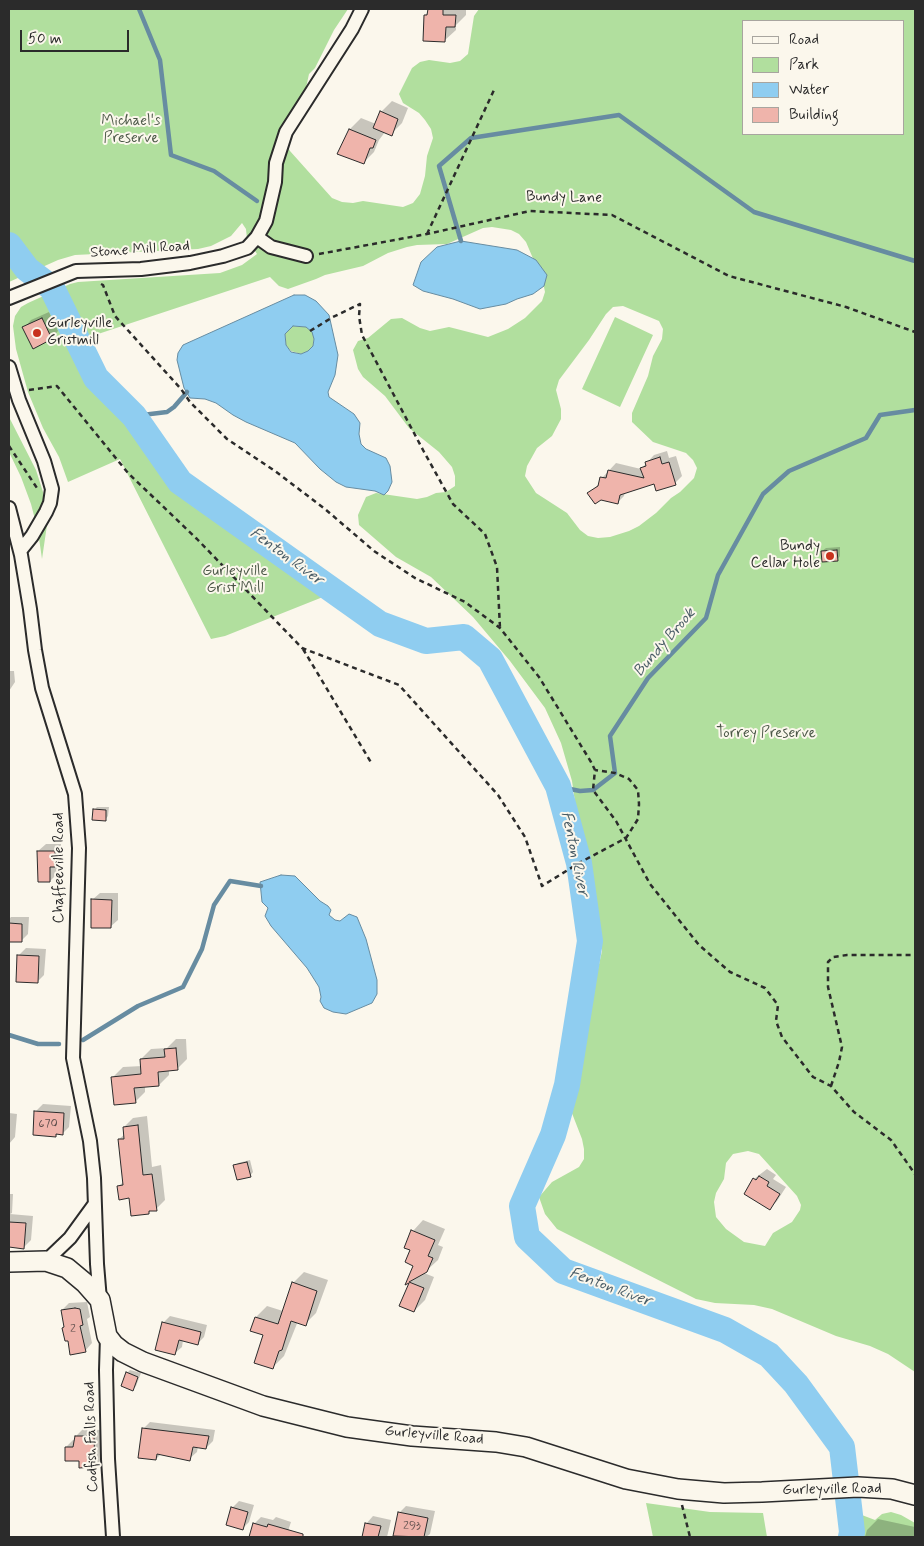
<!DOCTYPE html>
<style>
body{margin:0}
#map{position:relative;width:924px;height:1546px;overflow:hidden;background:#fbf7ec;font-family:Mynerve,sans-serif}
canvas{display:block}
.frame{position:absolute;inset:0;border:10px solid #2b2b2b;pointer-events:none}
.legend{position:absolute;left:742px;top:20px;width:162px;height:115px;box-sizing:border-box;background:#fbf7ec;border:1px solid #a8a59f;margin:0;padding:6px 9px;list-style:none;font-size:15px;color:#2b2b2b}
.legend li{display:flex;align-items:center;gap:10px;height:25px}
.legend b{width:25px;border:1px solid #a8a59f}
.scale{position:absolute;left:20px;top:30px;width:109px;height:22px;box-sizing:border-box;border:2px solid #2b2b2b;border-top:0;padding-left:6px;font-size:15px;line-height:18px;white-space:nowrap;color:#2b2b2b;-webkit-text-stroke:4px #fbf7ec;paint-order:stroke}
</style>
<div id="map">
<canvas width="924" height="1546"></canvas>
<div class="frame"></div>
<ul class="legend">
<li><b style="height:6px;background:#fbf7ec"></b>Road</li>
<li><b style="height:14px;background:#b1df9e"></b>Park</li>
<li><b style="height:14px;background:#8fcdf0"></b>Water</li>
<li><b style="height:14px;background:#efb4ab"></b>Building</li>
</ul>
<div class="scale">50 m</div>
</div>
<script>
const ctx = document.querySelector('canvas').getContext('2d');
ctx.lineJoin = 'round';
function fillPath(path, color) { ctx.fillStyle = color; ctx.fill(path, 'evenodd'); }
const poly = rows => new Path2D(rows.map(r => 'M' + r).join(''));
function strokePath(path, color, width, dash) { ctx.strokeStyle = color; ctx.lineWidth = width; ctx.lineCap = dash ? 'butt' : 'round'; ctx.setLineDash(dash || []); ctx.stroke(path); }
function write(font, color, halo, rows, align = 'center') {
  ctx.font = font + ' Mynerve,sans-serif'; ctx.lineWidth = 4; ctx.setLineDash([]); ctx.textBaseline = 'middle'; ctx.strokeStyle = halo; ctx.fillStyle = color; for (const [text, x, y, turn = 0] of rows) {
    ctx.save(); ctx.translate(x, y); ctx.rotate((+turn || 0) * Math.PI / 180); ctx.textAlign = isNaN(turn) ? turn : align; if (halo) ctx.strokeText(text, 0, 0); ctx.fillText(text, 0, 0); ctx.restore();
  }
}
fillPath(poly([
 [9,9,348,9,334,30,315,68,309,74,304,97,285,142,290,151,332,198,342,202,353,203,363,201,403,207,413,203,420,194,425,176,427,156,433,138,431,129,425,120,419,113,403,103,399,94,412,68,420,62,429,60,450,63,460,61,468,54,474,16,479,9,915,9,915,1372,888,1354,870,1346,836,1336,772,1309,754,1305,715,1303,696,1299,557,1229,545,1214,539,1197,552,1182,579,1167,584,1159,584,1149,582,1139,568,1103,602,951,598,911,580,837,572,781,561,743,545,708,510,661,473,617,431,577,396,557,359,525,358,515,366,497,376,493,417,499,427,497,436,493,446,492,455,486,455,476,452,467,439,452,409,428,385,396,363,377,358,369,353,350,358,341,368,338,391,319,402,318,420,328,430,331,449,327,488,337,508,329,525,318,542,301,545,292,543,282,526,242,519,234,511,230,492,227,483,228,447,244,417,245,407,247,388,253,363,266,325,275,316,279,288,289,279,286,270,277,86,338,99,378,111,405,148,448,200,486,263,543,348,587,225,636,211,639,120,459,68,482,59,457,43,428,28,392,16,349,13,326,15,316,21,307,28,303,70,284,78,282,220,273,242,265,257,254,247,239,246,229,242,223,231,236,211,246,198,249,75,255,58,260,9,282],
 [743,21,903,21,903,134,743,134],
 [623,306,659,321,663,329,662,339,653,356,648,376,632,413,632,422,653,442,686,453,693,460,697,468,694,478,680,492,671,498,656,513,639,526,629,531,610,537,598,538,588,536,580,530,567,513,536,493,525,476,527,466,537,448,552,436,561,419,561,409,556,390,559,380,589,340,606,314,613,307],
 [748,1151,759,1154,797,1196,801,1205,800,1210,792,1222,773,1233,765,1246,744,1242,726,1229,716,1217,714,1202,716,1193,724,1179,726,1163,733,1154],
 [615,317,653,335,620,407,582,389],
 [293,326,306,327,313,332,314,339,313,346,308,351,301,354,291,351,286,345,285,334],
 [9,417,36,470,43,492,47,525,42,559,38,531,31,504,21,477,9,452],
 [646,1503,710,1512,763,1513,767,1537,653,1537],
 [854,1512,875,1520,882,1514,891,1512,901,1515,915,1523,915,1537,858,1537]
]), '#b1df9e');
const water = poly([
 [461,241,517,250,536,260,547,275,544,286,533,294,517,299,506,304,480,309,453,299,423,291,413,285,421,262,437,247,461,241],
 [294,295,305,295,316,301,329,315,338,355,335,375,328,392,329,397,354,414,360,423,359,434,361,444,366,449,386,458,390,466,392,482,388,491,384,495,375,491,346,487,336,482,320,469,295,443,246,422,233,415,216,403,205,399,190,398,184,388,177,360,178,353,183,345,294,295],
 [293,326,306,327,312,332,314,339,313,346,308,351,301,354,291,352,286,345,285,334,293,326],
 [281,875,295,876,320,901,328,906,331,910,329,915,335,920,340,921,349,914,357,917,366,939,377,980,377,994,372,1003,346,1014,333,1012,324,1008,320,1001,321,997,319,987,307,968,271,926,265,916,268,908,262,902,260,882,281,875]
]);
fillPath(water, '#8fcdf0');
strokePath(water, '#678ca1', 1);
fillPath(poly([
 [429,9,466,9,466,15,456,25,456,30,445,40,425,15,429,12],
 [392,101,408,108,402,123,391,134,385,132,379,140,374,152,363,163,339,153,350,129,361,118,376,124,381,112],
 [49,312,58,331,51,338,24,328,31,320],
 [667,451,669,458,676,456,682,476,675,483,655,482,625,492,624,496,617,503,589,493,600,483,602,478,616,463,641,469,654,455],
 [840,547,840,556,837,560,822,551,826,548],
 [9,667,9,671,14,671,15,682,9,691],
 [97,807,109,807,108,816,105,820,94,810],
 [46,844,61,844,61,858,57,863,57,874,50,881,38,851],
 [100,893,118,893,118,920,110,927,92,900],
 [11,917,29,917,28,934,21,941,9,941,9,919],
 [26,948,46,949,44,975,37,982,19,955],
 [176,1039,186,1039,187,1059,177,1069,169,1070,169,1075,159,1085,145,1086,145,1092,135,1102,113,1077,123,1067,142,1066,141,1059,151,1049,167,1048],
 [43,1104,71,1106,69,1127,62,1134,58,1133,56,1136,36,1111],
 [9,1113,17,1114,15,1137,9,1144],
 [147,1116,152,1167,161,1165,165,1200,156,1209,151,1210,148,1213,119,1186,124,1181,119,1139,125,1134,124,1127,133,1118],
 [250,1160,253,1172,250,1176,235,1166,238,1163],
 [767,1169,776,1175,773,1179,786,1187,777,1201,770,1208,754,1179],
 [9,1194,13,1194,12,1213,10,1214,33,1216,31,1240,24,1247,9,1246],
 [423,1220,445,1229,438,1245,443,1247,438,1260,424,1273,434,1277,425,1300,414,1311,401,1306,411,1280,415,1265,412,1250,413,1231],
 [304,1272,328,1280,316,1313,305,1324,298,1321,284,1356,273,1367,265,1335,252,1331,256,1317,267,1306,283,1311,293,1283],
 [87,1302,90,1317,87,1319,92,1343,85,1351,69,1340,62,1310,69,1303],
 [170,1316,207,1325,204,1337,197,1344,183,1340,182,1347,174,1354,163,1323],
 [130,1370,141,1373,136,1386,133,1389,127,1373],
 [150,1422,215,1430,213,1441,206,1448,198,1446,197,1452,189,1459,161,1454,156,1459,143,1429],
 [83,1429,101,1430,102,1459,95,1466,80,1460,66,1447,73,1440,76,1440,76,1436],
 [239,1501,254,1505,249,1522,242,1529,232,1508],
 [406,1506,435,1511,430,1534,426,1537,406,1537,394,1535,399,1513],
 [373,1516,391,1520,387,1537,363,1537,366,1524],
 [261,1517,273,1520,276,1517,291,1522,286,1537,250,1537,254,1524],
 [878,1519,915,1527,915,1537,865,1537,867,1530]
]), '#0003');
strokePath(poly([
 [139,9,160,60,171,155,214,171,257,201],
 [461,241,439,166,471,138,619,115,754,212,915,261],
 [134,416,167,412,174,407,187,392],
 [527,726,560,787,580,791,593,790,615,773,610,736,648,678,706,618,718,575,763,494,789,471,866,438,880,415,915,410],
 [9,1035,38,1044,59,1044],
 [83,1040,138,1006,183,987,202,949,214,905,230,881,261,886]
]), '#678ca1', 4.5);
strokePath(poly([
 [9,245,27,269,52,288,96,378,134,416,180,482,380,624,426,641,464,637,490,659,558,786,579,863,590,941,567,1085,553,1135,522,1206,527,1237,563,1271,725,1330,769,1355,796,1384,842,1447,852,1532,851,1537]
]), '#8fcdf0', 26);
const building = poly([
 [428,9,443,9,443,15,456,15,455,27,446,27,445,42,423,41,424,15,427,15,428,9],
 [380,111,398,119,392,136,373,128,380,111],
 [349,129,376,140,373,148,370,148,364,164,337,154,349,129],
 [42,318,52,339,33,349,22,327,42,318],
 [660,457,662,464,669,462,676,485,656,491,654,484,620,495,618,504,601,500,595,504,587,493,598,486,600,477,606,478,608,470,644,478,640,468,646,466,645,462,660,457],
 [837,550,838,561,822,562,821,551,837,550],
 [93,809,106,810,106,821,92,820,93,809],
 [37,851,55,851,55,867,50,867,50,882,38,882,37,851],
 [91,899,112,900,111,928,91,928,91,899],
 [9,923,22,924,22,942,9,942,9,923],
 [17,955,39,956,38,983,16,982,17,955],
 [176,1048,178,1070,158,1072,159,1086,134,1088,136,1103,114,1105,111,1077,141,1074,140,1059,165,1057,164,1049,176,1048],
 [34,1111,64,1113,63,1135,56,1134,56,1137,33,1135,34,1111],
 [138,1125,143,1175,152,1174,157,1211,149,1211,149,1214,131,1216,129,1198,119,1200,117,1186,123,1185,118,1139,124,1139,123,1127,138,1125],
 [247,1162,251,1177,237,1180,233,1165,247,1162],
 [759,1176,769,1182,767,1186,780,1194,770,1210,744,1194,753,1178,756,1180,759,1176],
 [9,1222,26,1223,24,1249,9,1247,9,1222],
 [411,1230,435,1240,428,1256,433,1258,427,1272,409,1282,424,1288,414,1312,399,1306,409,1283,405,1285,413,1266,405,1262,410,1250,404,1248,411,1230],
 [292,1282,317,1291,306,1326,291,1321,282,1350,279,1351,273,1369,254,1363,263,1335,250,1331,255,1317,278,1324,292,1282],
 [75,1308,80,1309,83,1325,80,1326,86,1352,70,1355,68,1341,65,1341,62,1328,64,1327,61,1310,75,1308],
 [162,1322,201,1332,198,1345,179,1340,175,1355,155,1350,162,1322],
 [126,1372,138,1377,133,1391,121,1386,126,1372],
 [142,1428,209,1436,206,1449,193,1447,190,1461,157,1454,156,1460,138,1458,142,1428],
 [75,1436,94,1436,95,1467,79,1468,79,1461,65,1461,65,1447,73,1447,75,1436],
 [231,1507,248,1512,243,1530,226,1525,231,1507],
 [398,1512,428,1518,424,1537,393,1536,398,1512],
 [253,1523,267,1527,268,1524,303,1534,303,1537,249,1537,253,1523],
 [365,1523,381,1526,378,1537,362,1537,365,1523]
]);
fillPath(building, '#efb4ab');
strokePath(building, '#2b2b2b', 1);
const street = poly([
 [257,237,271,247,306,256],
 [9,298,76,271,141,269,190,263,223,256,247,248,257,237,266,221,275,182,276,163,286,132,352,29,362,9],
 [9,367,19,400,44,461,52,489,50,503,46,512,32,536,20,551],
 [9,508,21,555,30,609,35,650,42,688,75,794,79,848,73,1058,90,1141,94,1178,97,1264,100,1300],
 [46,1261,70,1238,94,1205],
 [107,1336,106,1370,108,1459,113,1537]
]);
const secondary = poly([
 [9,1262,46,1261,67,1268,85,1283,100,1300,107,1336,114,1345,123,1352,143,1362,263,1406,347,1427,412,1436,496,1442,526,1447,626,1479,678,1489,724,1493,762,1492,858,1487,892,1489,915,1495]
]);
strokePath(street, '#2b2b2b', 16);
strokePath(secondary, '#2b2b2b', 22);
strokePath(poly([
 [427,234,494,90],
 [319,254,427,234,530,211,612,215,729,276,846,307,915,332],
 [101,284,103,285,115,316,181,389,190,402,227,439,275,471,325,509,374,551,415,578,465,602,500,628,539,677,591,762,595,770,593,790,616,821,650,884,699,945,730,972,765,988,778,1005,776,1021,782,1037,813,1077,831,1086,854,1112,891,1140,915,1174],
 [310,331,333,317,360,304,359,316,362,335,423,450,453,504,485,534,497,567,500,628],
 [29,390,57,386,128,473,197,539,302,648,399,685,498,795,525,837,542,886,579,863,626,838,638,819,639,804,638,790,629,779,615,773,595,770],
 [9,446,37,488],
 [303,649,372,764],
 [831,1086,839,1062,842,1047,828,987,828,962,833,957,847,955,915,955],
 [682,1505,690,1537]
]), '#2b2b2b', 2.5, [5, 4]);
strokePath(street, '#fbf7ec', 12);
strokePath(secondary, '#fbf7ec', 19);
for (const [x, y, r, color] of [
 [37,333,5,"#c8321e"],
 [830,556,5,"#c8321e"]
]) { const dot = new Path2D(); dot.arc(x, y, r, 0, 2 * Math.PI); ctx.fillStyle = color; ctx.fill(dot); strokePath(dot, '#fbf7ec', 2); }
write('12px', '#5c4d4b', null, [
 ["670",48,1124],
 ["2",73,1329],
 ["293",412,1526]
]);
write('15px', '#4c5848', '#fbf7ec', [
 ["Michael's",131,122],
 ["Preserve",131,139],
 ["Gurleyville",235,572],
 ["Grist Mill",235,589],
 ["Torrey Preserve",766,734]
]);
write('15px', '#2b2b2b', '#fbf7ec', [
 ["Bundy Lane",564,198,1],
 ["Stone Mill Road",140,250,-4],
 ["Chaffeeville Road",60,868,-90],
 ["Gurleyville Road",434,1436,5],
 ["Codfish Falls Road",92,1437,-92],
 ["Gurleyville Road",832,1490,-1]
]);
write('15px', '#2b2b2b', '#fbf7ec', [
 ["Gurleyville",47,324],
 ["Gristmill",47,341],
 ["Bundy",820,547,"right"],
 ["Cellar Hole",820,564,"right"]
], 'left');
write('italic 16px', '#495c66', '#fbf7ec', [
 ["Fenton River",286,557,36],
 ["Bundy Brook",665,643,-49],
 ["Fenton River",574,854,78],
 ["Fenton River",610,1288,20]
]);
</script>
